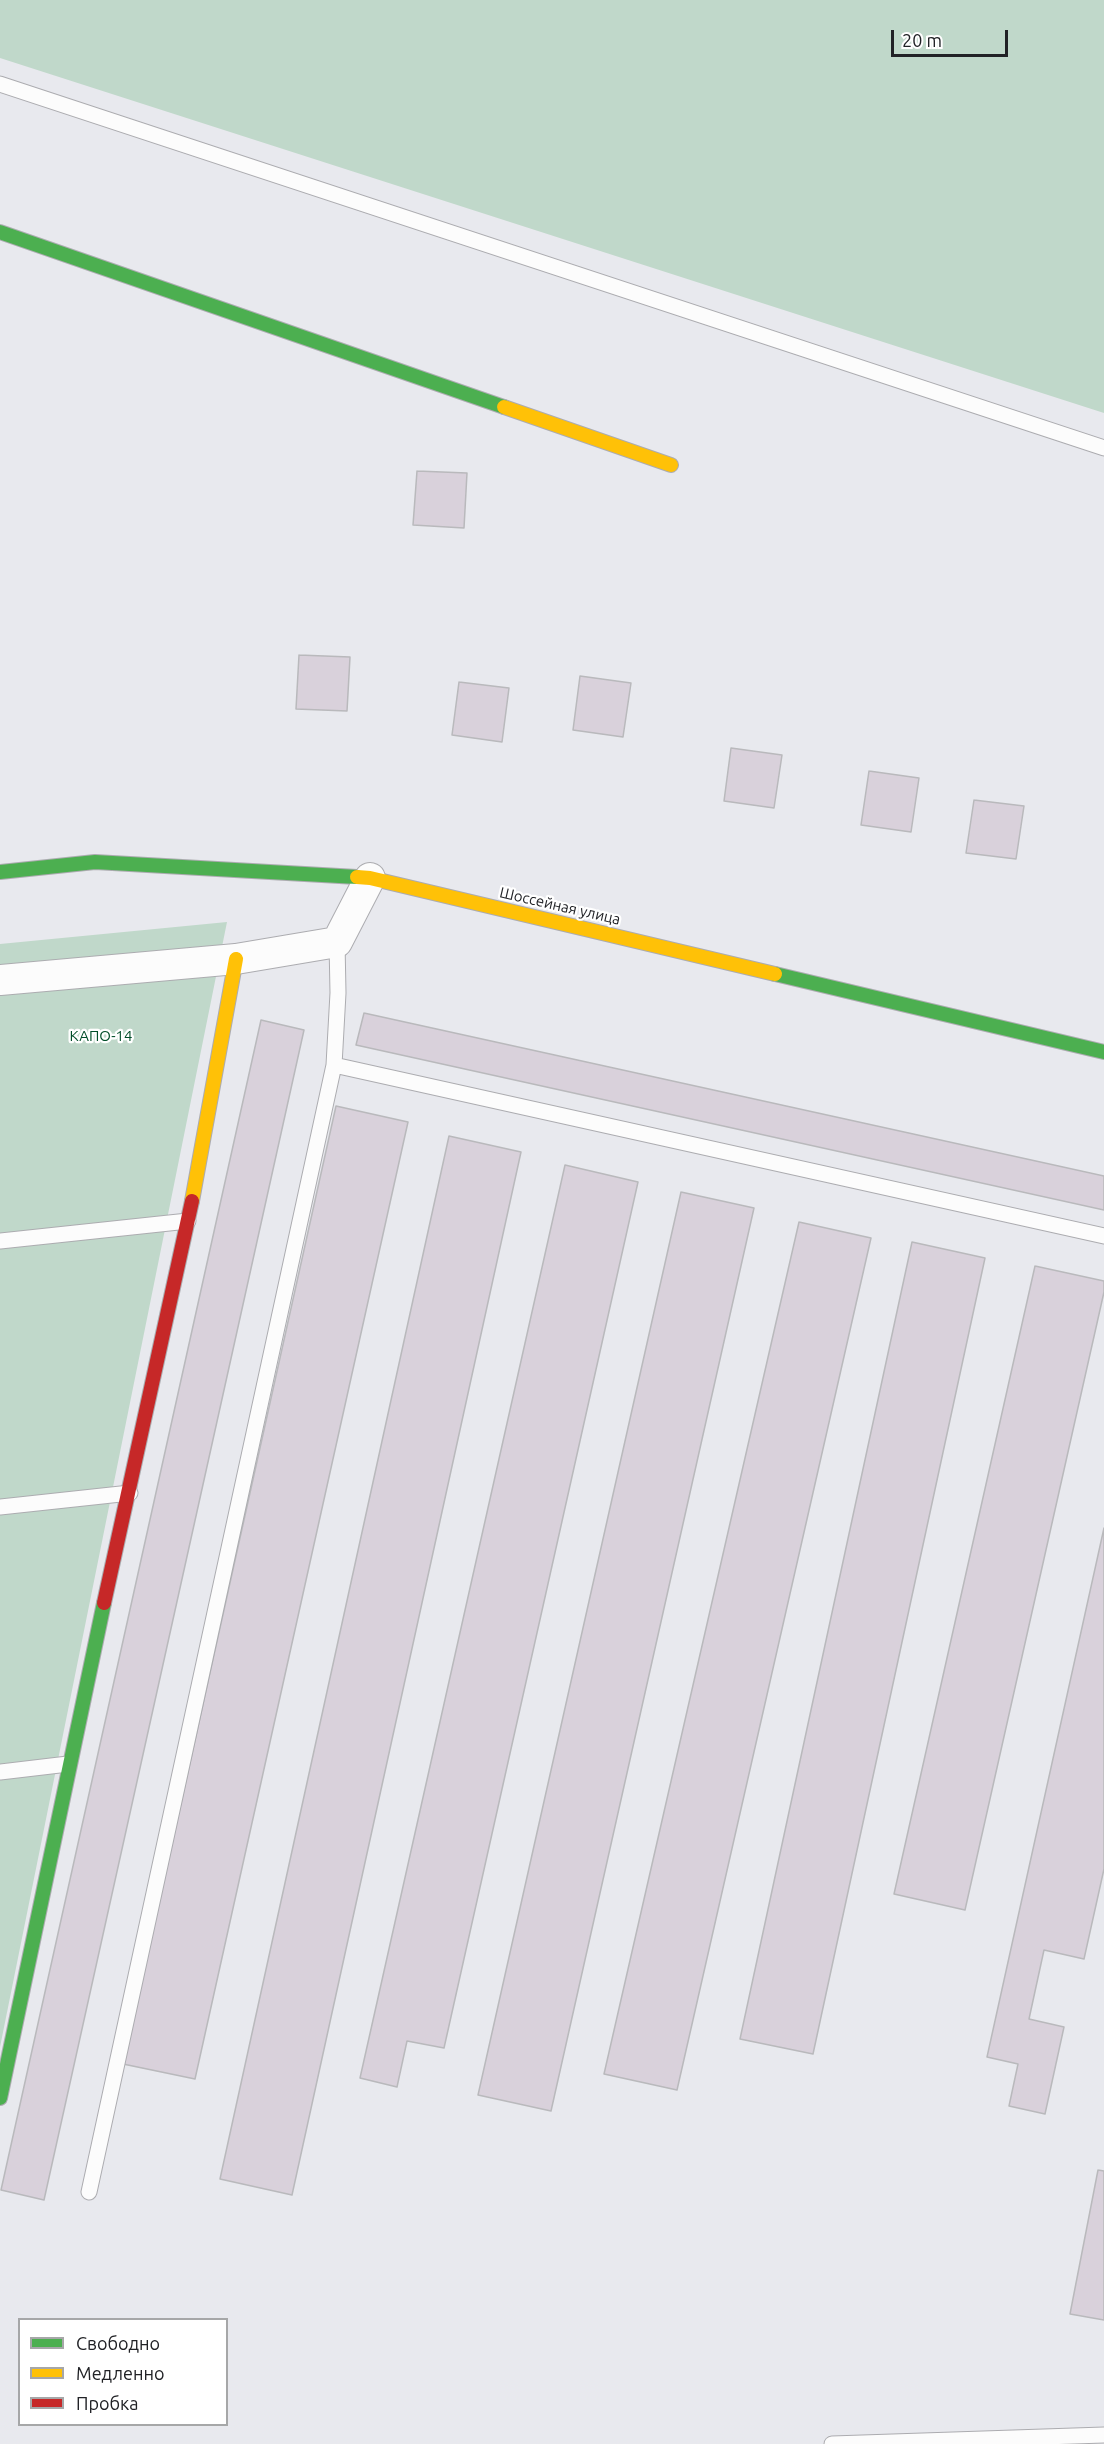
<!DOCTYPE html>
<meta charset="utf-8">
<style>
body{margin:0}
#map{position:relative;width:1104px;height:2444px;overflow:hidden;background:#e8e9ee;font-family:Ubuntu,sans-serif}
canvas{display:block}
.legend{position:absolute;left:18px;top:2318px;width:210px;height:108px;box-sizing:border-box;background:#fff;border:2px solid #a6a7a8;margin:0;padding:8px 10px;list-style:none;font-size:18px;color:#212226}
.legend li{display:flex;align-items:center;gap:12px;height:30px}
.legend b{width:30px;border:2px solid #a6a7a8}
.scale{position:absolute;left:891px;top:30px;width:117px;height:27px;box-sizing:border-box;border:3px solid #212226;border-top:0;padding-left:8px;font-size:18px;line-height:21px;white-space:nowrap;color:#212226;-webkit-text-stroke:4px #fff;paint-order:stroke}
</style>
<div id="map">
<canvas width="1104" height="2444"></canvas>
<ul class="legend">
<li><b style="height:8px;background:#4caf50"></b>Свободно</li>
<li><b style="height:8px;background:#ffc107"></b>Медленно</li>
<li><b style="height:8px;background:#c62828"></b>Пробка</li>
</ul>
<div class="scale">20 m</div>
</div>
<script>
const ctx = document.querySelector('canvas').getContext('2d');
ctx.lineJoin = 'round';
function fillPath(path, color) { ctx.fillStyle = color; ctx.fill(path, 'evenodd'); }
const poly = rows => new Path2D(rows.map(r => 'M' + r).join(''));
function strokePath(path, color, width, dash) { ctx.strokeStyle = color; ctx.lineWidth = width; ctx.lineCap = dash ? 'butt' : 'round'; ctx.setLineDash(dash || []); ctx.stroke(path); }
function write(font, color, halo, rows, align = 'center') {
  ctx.font = font + ' Ubuntu,sans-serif'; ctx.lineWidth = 4.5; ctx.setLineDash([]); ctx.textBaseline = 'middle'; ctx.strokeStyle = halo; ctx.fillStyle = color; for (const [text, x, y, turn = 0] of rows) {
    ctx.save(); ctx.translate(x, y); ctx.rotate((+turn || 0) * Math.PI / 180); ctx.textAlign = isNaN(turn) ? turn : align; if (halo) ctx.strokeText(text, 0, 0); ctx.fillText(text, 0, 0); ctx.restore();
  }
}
fillPath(poly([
 [0,0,1104,0,1104,413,0,58],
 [227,922,0,2047,0,944]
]), '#c0d8ca');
const building = poly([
 [417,471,467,473,464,528,413,525,417,471],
 [299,655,350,657,347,711,296,709,299,655],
 [580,676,631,683,623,737,573,730,580,676],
 [459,682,509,688,502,742,452,735,459,682],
 [731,748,782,755,774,808,724,801,731,748],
 [869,771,919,778,911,832,861,825,869,771],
 [974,800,1024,806,1016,859,966,853,974,800],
 [364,1013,1104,1176,1104,1210,356,1045,364,1013],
 [261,1020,304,1030,44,2200,1,2190,261,1020],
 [336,1106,408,1122,195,2079,123,2064,336,1106],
 [449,1136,521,1152,292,2195,220,2179,449,1136],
 [565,1165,638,1182,444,2048,407,2041,397,2087,360,2078,565,1165],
 [681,1192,754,1208,551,2111,478,2095,681,1192],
 [799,1222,871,1238,677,2090,604,2074,799,1222],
 [912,1242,985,1258,813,2054,740,2039,912,1242],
 [1035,1266,1104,1281,1104,1292,965,1910,894,1894,1035,1266],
 [1104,1528,1104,1869,1084,1959,1044,1950,1029,2019,1064,2027,1045,2114,1009,2106,1018,2064,987,2057,1104,1528],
 [1098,2170,1104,2171,1104,2320,1070,2314,1098,2170]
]);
fillPath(building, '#d9d1db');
strokePath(building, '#b9b9bc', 1.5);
const lane = poly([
 [0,84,1104,448],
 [337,942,338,993,334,1065,1104,1236],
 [0,1241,188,1221],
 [0,1507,130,1493],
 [0,1772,68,1764],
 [89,2192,334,1065],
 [832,2444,1104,2435]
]);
const street = poly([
 [0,980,236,959,337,942,370,878]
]);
const fast = poly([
 [0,232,504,407],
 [0,872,95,862,357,877],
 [775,974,1104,1052],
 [0,2098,104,1603]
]);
const slow = poly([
 [504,407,671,465],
 [357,877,370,878,775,974],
 [192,1201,236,959]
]);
const jam = poly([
 [104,1603,192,1201]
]);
strokePath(lane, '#acacb0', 17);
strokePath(street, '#acacb0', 32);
strokePath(fast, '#acacb0', 16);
strokePath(slow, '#acacb0', 16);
strokePath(jam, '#acacb0', 16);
strokePath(lane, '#fcfcfc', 15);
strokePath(street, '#fcfcfc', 30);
strokePath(fast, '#4caf50', 14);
strokePath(slow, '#ffc107', 14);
strokePath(jam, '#c62828', 14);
write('15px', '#212226', '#fff', [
 ["Шоссейная улица",560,906,13]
]);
write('15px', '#004d28', '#fff', [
 ["КАПО-14",101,1036]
]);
</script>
